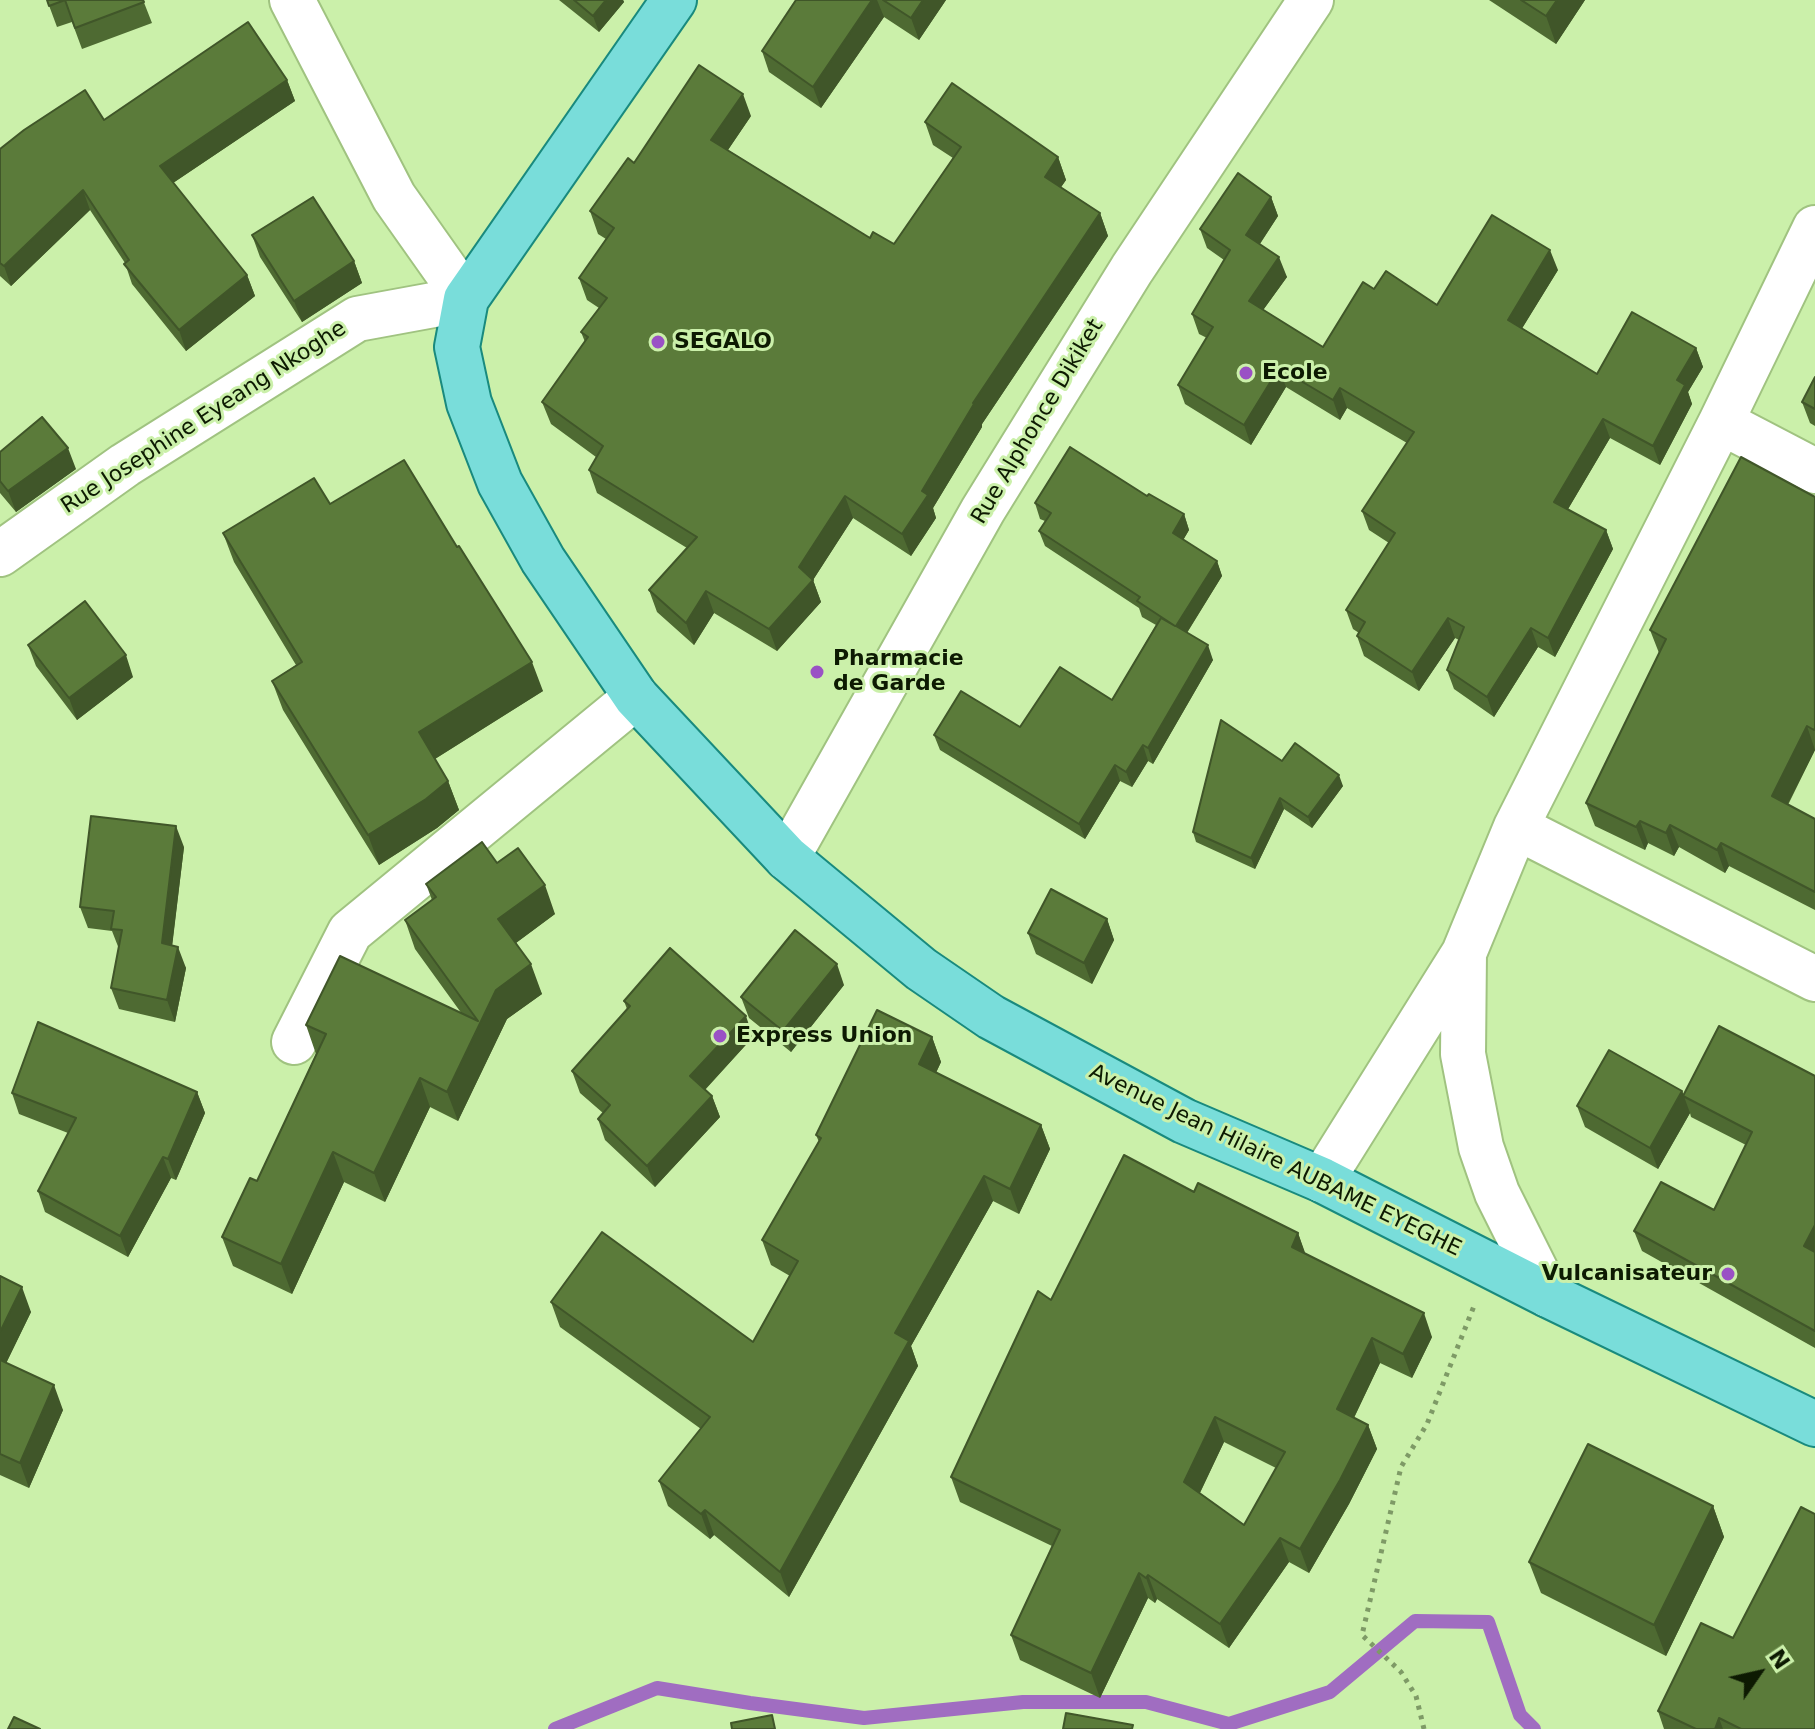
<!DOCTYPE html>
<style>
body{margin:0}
#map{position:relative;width:1815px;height:1729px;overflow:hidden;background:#cbf0aa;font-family:"DejaVu Sans",sans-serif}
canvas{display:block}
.north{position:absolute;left:1719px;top:1633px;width:80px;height:80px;-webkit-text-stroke:6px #cbf0aa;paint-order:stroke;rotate:56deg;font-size:22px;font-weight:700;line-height:32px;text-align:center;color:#0d1a02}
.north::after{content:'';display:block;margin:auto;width:28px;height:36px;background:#0d1a02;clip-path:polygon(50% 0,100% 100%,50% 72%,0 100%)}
</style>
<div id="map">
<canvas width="1815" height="1729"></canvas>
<div class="north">N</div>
</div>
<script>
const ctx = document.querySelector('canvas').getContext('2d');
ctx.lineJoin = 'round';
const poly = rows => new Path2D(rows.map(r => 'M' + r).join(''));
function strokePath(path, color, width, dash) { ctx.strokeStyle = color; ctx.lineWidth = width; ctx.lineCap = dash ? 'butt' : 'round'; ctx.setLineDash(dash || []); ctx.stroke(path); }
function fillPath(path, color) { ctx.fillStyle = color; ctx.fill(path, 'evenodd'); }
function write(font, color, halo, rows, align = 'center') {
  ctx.font = font + ' "DejaVu Sans",sans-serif'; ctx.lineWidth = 6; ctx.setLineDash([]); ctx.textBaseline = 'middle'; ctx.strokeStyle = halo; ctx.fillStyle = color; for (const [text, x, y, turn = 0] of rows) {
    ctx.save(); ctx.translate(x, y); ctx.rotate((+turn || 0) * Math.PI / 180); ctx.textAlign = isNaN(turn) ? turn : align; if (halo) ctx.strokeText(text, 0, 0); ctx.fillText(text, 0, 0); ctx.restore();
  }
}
strokePath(poly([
 [555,1729,657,1688,750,1703,864,1718,1023,1702,1146,1702,1229,1724,1330,1692,1415,1621,1488,1622,1520,1715,1534,1729]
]), '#a06dc1', 14);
const minor = poly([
 [1721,422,1815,471],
 [0,554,125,465,357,319,466,299,394,197,292,0],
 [1516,827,1815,979],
 [787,858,983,510,1132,269,1311,0],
 [1464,953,1463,1054,1481,1147,1497,1193,1548,1295],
 [294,1042,350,932,636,697],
 [1322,1180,1464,953,1516,827,1721,422,1815,228]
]);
const major = poly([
 [674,0,466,299,457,347,469,403,500,483,543,560,636,697,787,858,921,969,991,1017,1184,1121,1322,1180,1548,1295,1815,1424]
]);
strokePath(minor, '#a0c380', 48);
strokePath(major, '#198a7e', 48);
strokePath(poly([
 [1424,1729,1416,1696,1401,1672,1362,1635,1401,1467,1427,1424,1474,1306]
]), '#7e9a66', 5, [4, 6]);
strokePath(minor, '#fff', 44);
strokePath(major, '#79ddda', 44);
fillPath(poly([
 [47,0,143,0,152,23,82,49,72,22,57,27],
 [559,0,623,0,624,2,599,32],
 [796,0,946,0,919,40,884,17,821,108,769,72,762,51],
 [1489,0,1585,0,1556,44],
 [287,80,295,101,173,183,247,275,255,296,186,351,132,284,125,263,90,210,11,286,0,276,0,149,104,120],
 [751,116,728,150,870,238,894,244,953,158,933,145,925,122,1058,157,1066,180,1061,187,1100,213,1108,236,982,424,982,427,933,508,936,518,911,556,853,518,813,580,821,602,777,651,714,613,694,645,657,612,649,590,687,548,597,493,589,470,596,457,551,424,542,402,585,342,581,332,599,308,587,300,579,278,606,239,598,234,590,211,634,163],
 [1271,197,1278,216,1260,244,1287,277,1263,310,1323,347,1374,289,1437,305,1558,270,1522,328,1597,374,1696,348,1703,367,1688,392,1692,404,1660,465,1610,438,1568,509,1606,530,1613,549,1555,657,1538,647,1494,717,1454,689,1447,670,1459,640,1455,638,1419,691,1364,656,1357,636,1359,633,1353,629,1346,610,1389,543,1369,530,1362,511,1407,443,1347,408,1340,420,1286,387,1251,445,1185,404,1178,385,1207,338,1199,334,1192,314,1224,260,1207,248,1200,229],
 [252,235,354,261,362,283,302,322,260,257],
 [1815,377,1815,426,1810,423,1802,402],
 [0,452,76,469,16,512,0,493],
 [1147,496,1184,514,1189,530,1183,540,1217,561,1222,576,1187,633,1213,660,1153,764,1148,761,1132,787,1120,781,1085,839,940,750,934,735,1020,727,1112,700,1156,625,1142,617,1139,608,1045,546,1039,531,1045,521,1040,519,1035,503],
 [1815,497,1815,750,1788,805,1815,819,1815,910,1729,866,1725,873,1679,847,1674,856,1648,843,1645,850,1595,826,1586,803,1659,653,1650,630],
 [330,504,543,691,435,759,448,781,459,810,437,828,379,865,283,710,272,681,296,665,234,562,223,533],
 [28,645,133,677,77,720,36,666],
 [1282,761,1343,786,1312,828,1284,809,1255,869,1196,842,1193,832],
 [184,847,172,945,186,968,175,1022,119,1009,111,988,119,949,112,931,88,928,80,907],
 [497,863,555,914,516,943,542,994,507,1019,458,1121,430,1107,385,1202,344,1182,292,1294,233,1266,222,1237,257,1181,316,1054,306,1025,462,1014,415,949,405,920,432,900,426,884],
 [1107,919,1114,940,1092,984,1036,954,1028,933],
 [844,985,791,1052,749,1018,741,997],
 [624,1001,753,1037,705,1090,712,1096,720,1117,655,1187,605,1140,598,1119,603,1113,580,1093,572,1071,627,1009],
 [932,1037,941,1062,936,1073,1041,1125,1050,1149,1019,1214,993,1201,911,1346,918,1366,789,1597,714,1535,710,1539,668,1506,659,1481,701,1429,560,1327,551,1302,753,1342,790,1276,771,1265,762,1240,819,1142,816,1135],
 [1815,1076,1815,1348,1642,1251,1634,1231,1714,1210,1746,1145,1691,1117,1690,1113,1658,1169,1585,1127,1577,1106,1682,1091,1684,1095],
 [197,1092,205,1113,176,1180,171,1178,128,1257,45,1212,38,1191,68,1133,19,1114,12,1093],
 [1194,1192,1298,1233,1305,1254,1432,1337,1412,1378,1380,1363,1354,1418,1368,1425,1377,1449,1349,1504,1309,1573,1289,1562,1229,1648,1157,1599,1155,1603,1148,1598,1100,1698,1020,1660,1011,1635,1052,1546,960,1502,951,1477,1051,1300],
 [1224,1442,1276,1468,1244,1525,1200,1493],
 [0,1276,31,1312,6,1363,63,1410,29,1488,0,1475],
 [1713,1506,1724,1537,1666,1656,1541,1593,1529,1562],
 [1658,1711,1815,1729,1664,1729]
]), '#4e6a32');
fillPath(poly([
 [606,0,623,0,624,2,599,32,593,16],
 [872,0,877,0,884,17,821,108,813,87],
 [923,0,946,0,919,40,911,18],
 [1557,0,1585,0,1556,44,1546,16],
 [287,80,295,101,167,187,160,166],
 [743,94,751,116,719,163,711,140],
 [1058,157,1066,180,1053,199,1045,177],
 [83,190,90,210,11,286,4,266],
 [1271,197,1278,216,1253,254,1246,235],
 [1100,213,1108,236,982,424,982,427,933,508,936,518,911,556,902,534,922,491,973,403],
 [1550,250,1558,270,1515,340,1508,320],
 [1279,257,1287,277,1256,320,1249,301],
 [354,261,362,283,302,322,294,301],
 [247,275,255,296,186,351,179,330],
 [1696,348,1703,367,1688,392,1692,404,1660,465,1653,446,1677,380],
 [1279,368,1286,387,1251,445,1244,425],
 [1340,388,1347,408,1340,420,1333,400],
 [1603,419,1610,438,1561,521,1554,502],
 [68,448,76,469,16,512,8,491],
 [845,496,853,518,813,580,821,602,777,651,769,629,799,567],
 [1184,514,1189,530,1178,549,1173,533],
 [1606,530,1613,549,1555,657,1548,638],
 [1217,561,1222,576,1181,642,1176,626],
 [706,591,714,613,694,645,686,623],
 [1448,618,1455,638,1419,691,1412,672],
 [1531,628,1538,647,1494,717,1487,697],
 [1208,645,1213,660,1153,764,1148,748],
 [126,655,133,677,77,720,69,698],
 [532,662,543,691,430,762,419,732],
 [1807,726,1815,750,1780,819,1772,796],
 [1143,745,1148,761,1132,787,1126,772],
 [1115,765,1120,781,1085,839,1079,824],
 [1339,775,1343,786,1312,828,1308,817],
 [448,781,459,810,437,828,379,865,368,835],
 [1280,798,1284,809,1255,869,1251,858],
 [1640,821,1648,843,1645,850,1636,827],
 [1670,825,1679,847,1674,856,1666,833],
 [176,826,184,847,170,964,162,943],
 [1721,843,1729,866,1725,873,1717,850],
 [545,885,555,914,509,948,498,919],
 [1107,919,1114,940,1092,984,1084,963],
 [178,947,186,968,175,1022,167,1000],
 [531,964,542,994,507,1019,458,1121,447,1092,496,990],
 [837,964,844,985,791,1052,783,1031],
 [746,1016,753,1037,698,1097,690,1076],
 [932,1037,941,1062,928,1089,919,1064],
 [420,1078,430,1107,385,1202,374,1173],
 [1682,1091,1690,1113,1658,1169,1650,1148],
 [197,1092,205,1113,176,1180,168,1159],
 [712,1096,720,1117,655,1187,647,1166],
 [1041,1125,1050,1149,1019,1214,1010,1189],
 [333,1152,344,1182,292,1294,281,1264],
 [163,1157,171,1178,128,1257,120,1236],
 [984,1176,993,1201,911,1346,918,1366,789,1597,780,1572,895,1333],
 [1815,1225,1815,1261,1804,1246],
 [1298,1233,1307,1258,1292,1247],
 [22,1287,31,1312,0,1376,0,1332],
 [1424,1313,1432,1337,1412,1378,1403,1354],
 [1372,1338,1380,1363,1346,1434,1337,1409],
 [54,1385,63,1410,29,1488,20,1463],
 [1215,1417,1224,1442,1193,1507,1184,1482],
 [1368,1425,1377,1449,1349,1504,1309,1573,1300,1549],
 [1713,1506,1724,1537,1666,1656,1654,1625],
 [705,1510,714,1535,710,1539,701,1514],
 [1280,1538,1289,1562,1229,1648,1220,1624],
 [1139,1573,1148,1598,1100,1698,1091,1673],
 [1148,1575,1157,1599,1155,1603,1146,1578],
 [1719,1718,1723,1729,1715,1729]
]), '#405629');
const building = poly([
 [47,0,143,0,144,2,75,28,65,0,49,6,47,0],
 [574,0,606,0,593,16,574,0],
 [796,0,872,0,813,87,762,51,796,0],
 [883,0,923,0,911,18,883,0],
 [1521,0,1557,0,1546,16,1521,0],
 [248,22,287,80,160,166,247,275,179,330,124,264,129,260,83,190,4,266,0,263,0,149,24,130,85,90,104,120,248,22],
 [699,65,743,94,711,140,870,238,873,232,894,244,961,147,925,122,952,83,1058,157,1045,177,1100,213,973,403,974,404,922,491,928,495,902,534,845,496,799,567,813,580,769,629,706,591,686,623,649,590,697,537,589,470,603,446,542,402,588,337,581,332,607,298,579,278,614,228,590,211,628,158,634,163,699,65],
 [1238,173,1271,197,1246,235,1279,257,1249,301,1323,347,1363,282,1374,289,1386,271,1437,305,1492,215,1550,250,1508,320,1597,374,1632,312,1696,348,1677,380,1685,385,1653,446,1603,419,1554,502,1606,530,1548,638,1531,628,1487,697,1447,670,1464,627,1448,618,1412,672,1357,636,1365,622,1346,610,1395,533,1362,511,1414,432,1340,388,1333,400,1279,368,1244,425,1178,385,1213,327,1192,314,1230,250,1200,229,1238,173],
 [313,197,354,261,294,301,252,235,313,197],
 [1815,377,1815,409,1802,402,1815,377],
 [42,417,68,448,8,491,0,481,0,452,42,417],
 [1070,447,1147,496,1149,494,1184,514,1173,533,1217,561,1176,626,1208,645,1148,748,1143,745,1126,772,1115,765,1079,824,934,735,961,691,1020,727,1060,667,1112,700,1161,618,1175,626,1137,601,1140,597,1039,531,1051,513,1035,503,1070,447],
 [1741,457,1815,497,1814,586,1815,728,1814,730,1807,726,1772,796,1815,819,1815,892,1721,843,1717,850,1670,825,1666,833,1640,821,1636,827,1586,803,1666,639,1650,630,1741,457],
 [404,460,457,547,459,546,532,662,419,732,448,781,426,799,368,835,272,681,302,662,223,533,314,478,330,504,404,460],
 [85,601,126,655,69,698,28,645,85,601],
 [1221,720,1282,761,1295,743,1339,775,1308,817,1280,798,1251,858,1193,832,1221,720],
 [91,816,176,826,162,943,178,947,167,1000,111,988,122,930,111,929,114,911,80,907,91,816],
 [482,842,497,863,518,848,545,885,498,919,531,964,496,990,447,1092,420,1078,374,1173,333,1152,281,1264,222,1237,250,1178,257,1181,326,1034,306,1025,340,956,478,1021,405,920,436,897,426,884,482,842],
 [1051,889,1107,919,1084,963,1028,933,1051,889],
 [795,930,837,964,783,1031,741,997,795,930],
 [670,948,746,1016,690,1076,712,1096,647,1166,598,1119,610,1105,572,1071,630,1006,624,1001,670,948],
 [877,1010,932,1037,919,1064,1041,1125,1010,1189,984,1176,895,1333,909,1341,780,1572,705,1510,701,1514,659,1481,710,1417,551,1302,602,1232,753,1342,798,1261,762,1240,821,1138,816,1135,877,1010],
 [38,1022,197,1092,168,1159,163,1157,120,1236,38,1191,76,1118,12,1093,38,1022],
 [1719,1026,1815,1076,1815,1225,1804,1246,1815,1252,1815,1331,1634,1231,1661,1182,1714,1210,1752,1132,1683,1096,1719,1026],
 [1609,1050,1682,1091,1650,1148,1577,1106,1609,1050],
 [1124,1155,1194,1192,1198,1183,1298,1233,1292,1247,1424,1313,1403,1354,1372,1338,1337,1409,1368,1425,1340,1480,1300,1549,1280,1538,1220,1624,1148,1575,1146,1578,1139,1573,1091,1673,1011,1635,1060,1530,951,1477,1038,1291,1051,1300,1124,1155],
 [1215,1417,1285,1452,1244,1525,1184,1482,1215,1417],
 [0,1276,22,1287,0,1332,0,1276],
 [0,1360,54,1385,20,1463,0,1454,0,1360],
 [1588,1444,1713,1506,1654,1625,1529,1562,1588,1444],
 [1801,1507,1815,1514,1815,1729,1741,1729,1719,1718,1715,1729,1696,1729,1658,1711,1701,1623,1733,1638,1801,1507],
 [1066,1713,1133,1725,1132,1729,1063,1729,1066,1713],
 [772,1715,775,1729,732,1729,731,1723,772,1715],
 [14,1717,40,1729,8,1729,14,1717]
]);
fillPath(building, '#5b7b3a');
strokePath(building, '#405629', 2);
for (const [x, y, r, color] of [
 [658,342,8,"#9a51c5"],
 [1246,373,8,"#9a51c5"],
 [817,672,8,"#9a51c5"],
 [720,1036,8,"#9a51c5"],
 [1728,1274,8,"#9a51c5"]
]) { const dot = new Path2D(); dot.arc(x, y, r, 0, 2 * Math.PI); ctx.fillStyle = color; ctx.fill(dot); strokePath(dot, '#cbf0aa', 3); }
write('bold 22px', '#0d1a02', '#cbf0aa', [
 ["SEGALO",674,342],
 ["Ecole",1262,373],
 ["Pharmacie",833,659],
 ["de Garde",833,684],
 ["Express Union",736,1036],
 ["Vulcanisateur",1712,1274,"right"]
], 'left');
write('22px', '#0d1a02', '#cbf0aa', [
 ["Rue Josephine Eyeang Nkoghe",204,418,-33],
 ["Rue Alphonce Dikiket",1038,422,-59],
 ["Avenue Jean Hilaire AUBAME EYEGHE",1275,1161,26]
]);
</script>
